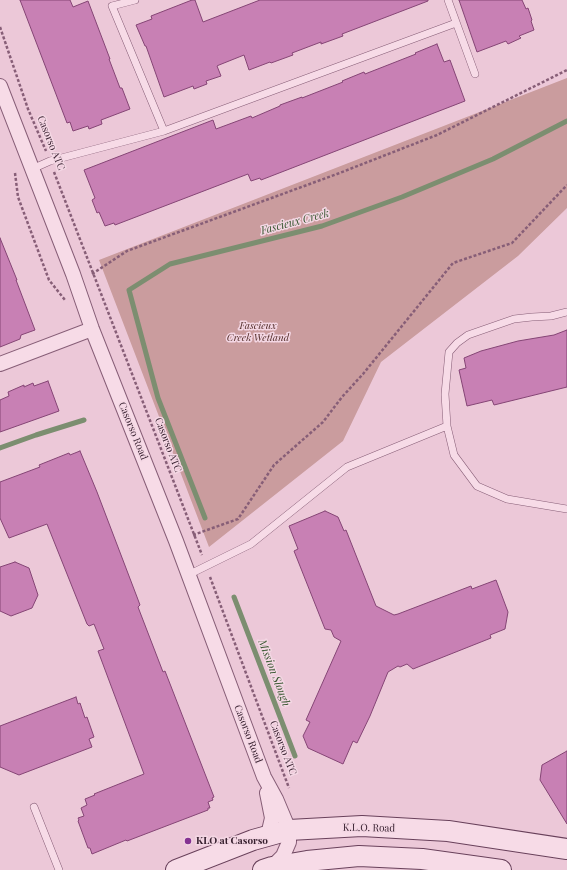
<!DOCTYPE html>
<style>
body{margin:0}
canvas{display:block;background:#ecc8d8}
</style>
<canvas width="567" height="870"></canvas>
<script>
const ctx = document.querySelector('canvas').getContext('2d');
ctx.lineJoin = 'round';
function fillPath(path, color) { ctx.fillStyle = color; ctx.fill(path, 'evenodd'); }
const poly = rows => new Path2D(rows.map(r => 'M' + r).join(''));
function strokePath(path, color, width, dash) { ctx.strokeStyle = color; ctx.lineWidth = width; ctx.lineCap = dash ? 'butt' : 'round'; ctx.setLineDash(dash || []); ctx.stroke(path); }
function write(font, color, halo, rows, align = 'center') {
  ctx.font = font + ' "Playfair Display",serif'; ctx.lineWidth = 3; ctx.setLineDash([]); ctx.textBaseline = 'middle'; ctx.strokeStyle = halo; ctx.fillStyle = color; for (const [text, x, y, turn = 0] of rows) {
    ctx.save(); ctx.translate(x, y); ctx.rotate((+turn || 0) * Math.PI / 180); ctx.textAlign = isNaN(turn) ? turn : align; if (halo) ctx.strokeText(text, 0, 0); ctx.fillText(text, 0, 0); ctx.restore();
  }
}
fillPath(poly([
 [567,78,567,208,518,256,381,362,343,441,209,547,99,260]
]), '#ca9c9e');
strokePath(poly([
 [0,448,36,435,84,420],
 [205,518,158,398,129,290,170,264,322,226,402,197,493,159,567,121],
 [234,597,295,756]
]), '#7c8e70', 5);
const building = poly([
 [20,0,70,0,73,7,88,1,110,59,109,59,120,88,122,88,130,109,101,120,102,124,89,129,88,126,73,131,70,122,67,123,20,0],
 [192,0,195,0,203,22,260,0,428,0,428,1,342,34,343,36,321,44,321,42,292,53,293,55,271,63,270,62,249,70,244,55,219,65,217,66,221,76,206,81,207,84,194,89,193,86,164,97,146,46,145,46,136,25,152,19,151,16,192,0],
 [459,0,522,0,526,9,528,8,532,20,531,21,534,30,519,36,521,38,508,44,506,41,477,52,459,0],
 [437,44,444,62,450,60,465,101,261,180,260,178,251,181,248,174,115,225,114,223,105,226,99,212,97,213,92,200,95,198,84,170,213,120,216,129,251,116,252,118,280,106,280,105,302,97,302,98,343,82,342,81,364,72,365,74,416,54,415,53,437,44],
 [0,238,17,280,16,280,35,330,21,335,20,339,0,347,0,238],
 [567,330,567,387,494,405,492,400,467,406,459,370,466,368,464,358,481,351,518,341,554,335,567,330],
 [48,381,59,411,0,432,0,400,9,396,8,392,24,385,24,387,33,383,34,386,48,381],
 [80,451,97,492,137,597,140,605,138,607,163,672,165,671,214,797,212,798,213,800,208,802,210,808,208,808,208,810,127,841,126,840,92,854,90,848,88,848,78,821,79,820,78,818,84,816,81,808,87,805,85,799,95,795,94,794,144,774,98,651,104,649,94,624,89,626,87,624,47,524,9,538,0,518,0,482,40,467,39,465,69,453,70,455,80,451],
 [325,511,338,517,344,531,346,530,376,606,394,615,398,614,471,586,472,589,496,580,508,612,505,629,490,635,491,638,413,669,407,664,400,667,398,666,388,672,370,716,357,743,353,741,343,764,308,748,303,736,310,722,306,720,341,641,334,637,331,630,325,629,294,551,298,549,289,526,325,511],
 [15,562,29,568,38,595,32,608,11,616,0,611,0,567,15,562],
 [76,697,78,704,80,703,85,718,87,717,94,737,89,739,92,747,19,775,0,767,0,726,76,697],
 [567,751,567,824,540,780,542,765,567,751]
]);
fillPath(building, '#c880b4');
strokePath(building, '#854575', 1);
const lane = poly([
 [448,0,475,74],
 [164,131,456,23],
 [32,169,50,161,164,131,112,6,135,0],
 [447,426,445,394,449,352,457,343,468,335,514,319,532,317,551,316,567,312],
 [188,575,251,544,347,467,447,426,454,455,477,486,507,499,567,509],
 [34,807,59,870]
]);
const street = poly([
 [0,86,73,274,92,329,176,541,264,777,276,799,289,830,289,842,283,856,272,867],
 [0,364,92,329],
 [267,793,272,818,268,835]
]);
const secondary = poly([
 [176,870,253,840,289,830,362,826,448,831,567,849],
 [263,870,272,867,307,861,359,856,422,859,501,870]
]);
strokePath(lane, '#875e77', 8);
strokePath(street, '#875e77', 16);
strokePath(secondary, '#69415b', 22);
strokePath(poly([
 [0,27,28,109,46,151],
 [54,172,202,555],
 [15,173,18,197,49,280,65,300],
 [92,274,127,251,337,174,437,135,567,70],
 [193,535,238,519,274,465,323,422,342,397,363,374,453,263,512,243,567,185],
 [210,577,289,788]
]), '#875e77', 2.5, [3, 2]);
strokePath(lane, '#f7dbe7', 7);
strokePath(street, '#f7dbe7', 14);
strokePath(secondary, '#f7dbe7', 20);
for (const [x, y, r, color] of [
 [188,841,4,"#843292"]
]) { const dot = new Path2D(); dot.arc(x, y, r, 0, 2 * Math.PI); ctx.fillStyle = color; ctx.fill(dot); strokePath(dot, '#f4d7e4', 1.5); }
write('10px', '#382130', '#f4d7e4', [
 ["Casorso ATC",51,143,68],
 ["Casorso Road",133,431,68],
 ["Casorso ATC",168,445,69],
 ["Casorso Road",248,734,69],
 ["Casorso ATC",283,748,69],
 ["K.L.O. Road",369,828,1]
]);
write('italic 10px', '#532d29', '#f4d7e4', [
 ["Fascieux",258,326],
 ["Creek Wetland",258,338]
]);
write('bold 10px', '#382130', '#f4d7e4', [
 ["KLO at Casorso",196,841]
], 'left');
write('italic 11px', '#395731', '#f4d7e4', [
 ["Fascieux Creek",295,222,-15],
 ["Mission Slough",274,673,69]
]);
</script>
